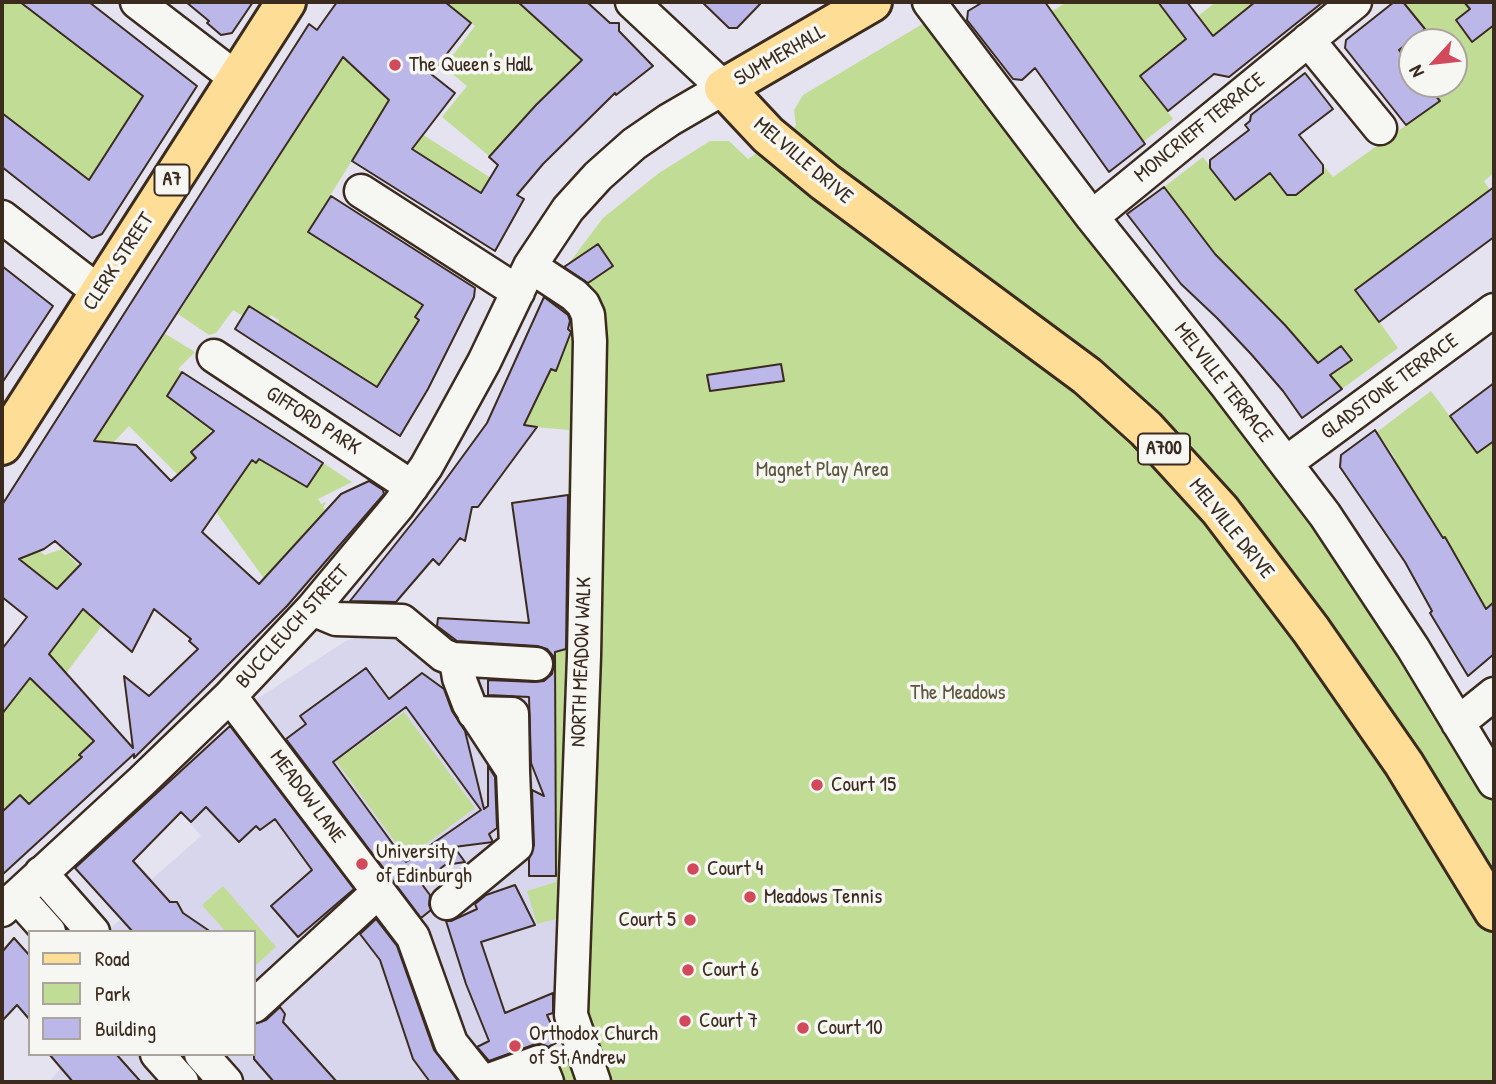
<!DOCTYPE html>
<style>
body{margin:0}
#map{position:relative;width:1496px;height:1084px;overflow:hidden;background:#e4e3ef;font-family:"Patrick Hand",sans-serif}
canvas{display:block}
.frame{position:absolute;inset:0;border:4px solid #3b2a1e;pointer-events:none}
.legend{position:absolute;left:28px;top:930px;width:228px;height:126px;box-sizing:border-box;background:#f6f6f2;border:2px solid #aba49d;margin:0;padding:9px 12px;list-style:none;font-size:21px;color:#3b2a1e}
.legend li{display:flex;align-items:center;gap:14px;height:35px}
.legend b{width:35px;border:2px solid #aba49d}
.north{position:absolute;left:1398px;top:28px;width:70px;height:70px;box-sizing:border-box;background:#f6f6f2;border:2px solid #aba49d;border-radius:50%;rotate:243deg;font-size:19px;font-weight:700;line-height:28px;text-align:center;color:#3b2a1e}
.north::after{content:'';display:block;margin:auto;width:24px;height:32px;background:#d1495b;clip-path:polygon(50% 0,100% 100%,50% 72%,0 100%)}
</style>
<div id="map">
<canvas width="1496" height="1084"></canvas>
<div class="frame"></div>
<ul class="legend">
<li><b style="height:9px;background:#fedd96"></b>Road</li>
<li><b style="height:19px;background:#c1dd95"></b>Park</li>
<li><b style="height:19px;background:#bbb7e8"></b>Building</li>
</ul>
<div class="north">N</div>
</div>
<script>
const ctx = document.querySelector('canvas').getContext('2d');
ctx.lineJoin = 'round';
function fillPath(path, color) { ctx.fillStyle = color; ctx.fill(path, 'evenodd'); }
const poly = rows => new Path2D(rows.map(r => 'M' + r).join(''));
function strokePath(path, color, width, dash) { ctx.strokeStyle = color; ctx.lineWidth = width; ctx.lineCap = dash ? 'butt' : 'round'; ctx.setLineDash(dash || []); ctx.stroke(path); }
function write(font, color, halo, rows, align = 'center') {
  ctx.font = font + ' "Patrick Hand",sans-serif'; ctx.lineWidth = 7; ctx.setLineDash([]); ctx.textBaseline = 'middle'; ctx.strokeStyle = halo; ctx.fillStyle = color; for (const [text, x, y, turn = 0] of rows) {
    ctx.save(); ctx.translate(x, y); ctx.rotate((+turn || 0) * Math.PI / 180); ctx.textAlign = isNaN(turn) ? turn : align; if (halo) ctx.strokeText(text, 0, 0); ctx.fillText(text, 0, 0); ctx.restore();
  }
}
fillPath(poly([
 [365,633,394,633,453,674,555,674,558,1011,473,1048,464,1082,49,1082,60,1069,48,1054,254,1054,254,932,106,932,122,918,126,852,152,879,201,836,160,788,254,701,344,642]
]), '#d8d6ed');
fillPath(poly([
 [2,2,20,2,144,94,91,176,94,181,89,188,79,173,2,112],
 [445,2,518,2,583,60,574,72,570,72,536,105,489,156,442,117,467,86,444,67,475,26],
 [1067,2,1158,2,1180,30,1216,2,1255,2,1206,41,1197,30,1140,76,1173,119,1143,142,1071,39,1049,13],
 [1403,2,1467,2,1470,9,1456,20,1472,41,1494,25,1494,173,1484,181,1490,190,1356,289,1398,348,1342,389,1323,367,1351,360,1341,346,1318,363,1285,324,1215,254,1164,187,1203,157,1235,200,1269,172,1287,195,1296,195,1322,173,1323,165,1333,177,1439,102,1426,84,1454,84,1454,42,1412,42,1412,67,1399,50,1425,29],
 [931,19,1360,579,1494,798,1494,1082,561,1082,556,1067,570,1058,558,1011,556,919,537,924,527,891,556,882,556,652,570,648,573,635,568,495,569,430,524,426,551,369,556,370,571,330,572,309,545,295,603,218,659,173,710,141,729,141,748,159,796,126,794,110,803,95],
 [343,57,389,100,384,110,491,178,472,208,374,125,308,231,418,302,428,297,415,317,419,320,387,400,374,386,278,324,279,320,271,315,269,318,250,306,243,316,233,310,216,333,209,335,178,314],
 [164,333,195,352,178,369,182,372,167,396,186,408,184,411,193,417,195,414,214,426,205,439,191,452,196,458,178,475,129,426,92,465,83,459],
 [1431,391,1477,453,1494,441,1494,602,1487,608,1485,617,1445,537,1443,538,1392,461,1395,458,1377,432],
 [261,456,279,468,278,471,286,476,287,474,307,487,323,463,352,482,318,499,321,504,326,502,323,508,326,511,268,584,216,512,252,460,256,463],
 [26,542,45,555,62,549,86,573,121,600,49,696,94,742,80,755,82,757,29,804,20,795,2,812,2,714,83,609,33,570,14,560],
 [404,712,475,808,407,858,336,761],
 [223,886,276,947,256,965,254,932,226,932,202,905]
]), '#c1dd95');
const building = poly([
 [20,2,89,2,197,86,102,234,92,238,2,167,2,113,89,180,143,96,20,2],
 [186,2,253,2,232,33,221,35,207,23,209,21,186,2],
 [337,2,445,2,471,23,431,74,455,93,412,149,481,193,498,165,489,157,536,105,582,60,518,2,587,2,610,23,619,23,619,31,653,66,616,95,615,93,543,164,517,195,524,199,495,251,352,161,389,100,343,57,94,441,136,445,171,481,196,458,191,452,214,431,167,396,182,372,323,463,307,487,259,459,256,463,252,460,202,532,259,584,341,494,369,481,383,490,384,494,287,606,214,679,134,758,134,754,2,875,2,812,20,795,29,804,82,757,79,755,94,741,30,678,2,714,2,649,27,617,2,597,2,505,309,24,317,30,337,2],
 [55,541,81,564,57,589,19,559,44,549,55,541],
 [83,609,132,652,154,609,191,639,189,641,198,649,149,696,124,676,133,748,49,654,83,609],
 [702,2,762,2,737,28,729,28,702,2],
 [983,2,1045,2,1145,144,1109,172,1035,68,1022,80,1013,79,967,20,968,11,983,2],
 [1158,2,1187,2,1213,36,1255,2,1323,2,1229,77,1214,74,1168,111,1140,76,1186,39,1158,2],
 [1394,2,1403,2,1425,29,1399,50,1412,67,1412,84,1426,84,1440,101,1406,125,1345,48,1346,40,1394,2],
 [1464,2,1494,2,1494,25,1472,42,1456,20,1470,9,1464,2],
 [1305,73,1333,109,1299,135,1323,165,1323,173,1296,195,1287,195,1270,173,1235,200,1210,168,1210,160,1249,130,1245,125,1250,121,1251,115,1305,73],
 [1164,187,1215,254,1285,325,1318,363,1341,346,1352,360,1330,375,1342,389,1302,418,1283,391,1251,354,1217,318,1181,284,1127,214,1164,187],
 [1494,187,1494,237,1379,322,1355,290,1494,187],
 [331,196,475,288,474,297,428,389,400,436,235,329,249,306,377,387,419,320,415,317,423,305,308,232,331,196],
 [598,244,613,266,588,283,564,267,598,244],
 [2,266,53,306,2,383,2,266],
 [544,297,568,315,570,321,568,329,571,332,556,371,551,369,524,425,537,427,478,507,472,507,465,541,460,538,439,565,433,559,396,602,350,601,433,497,487,423,544,297],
 [781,364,784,381,710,391,707,375,781,364],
 [1494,383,1494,441,1477,453,1450,416,1494,383],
 [1375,430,1443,538,1445,537,1486,609,1494,602,1494,654,1468,676,1430,613,1432,611,1405,562,1340,467,1341,455,1375,430],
 [568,495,566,649,555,652,556,876,529,876,529,859,534,845,532,790,544,796,531,763,529,697,488,695,488,680,535,682,544,681,552,674,554,664,553,656,547,649,537,646,457,641,437,626,438,618,529,623,512,503,568,495],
 [366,668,389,699,422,673,444,689,452,711,465,731,484,809,488,806,488,766,495,777,497,828,489,834,493,842,454,847,465,862,445,865,421,883,430,895,429,905,431,910,421,918,286,739,306,724,300,716,366,668],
 [406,707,481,810,406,862,333,762,406,707],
 [230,726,354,889,298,937,271,906,312,870,275,819,260,830,256,826,239,842,206,807,191,822,181,812,133,861,170,902,177,902,183,913,211,932,133,932,75,868,230,726],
 [515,885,535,925,481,942,505,1013,553,993,553,1013,547,1015,556,1035,553,1036,556,1043,548,1047,541,1044,533,1045,489,1061,477,1047,489,1041,466,984,446,921,451,921,477,909,475,904,486,895,515,885],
 [376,919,397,946,434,1050,459,1082,430,1082,413,1059,380,960,360,934,376,919],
 [14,938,30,956,30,1020,17,1005,2,1021,2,952,14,938],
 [280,1007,285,1014,283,1022,337,1082,274,1082,254,1059,254,1024,266,1020,280,1007],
 [49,1054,116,1054,141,1082,73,1082,49,1054]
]);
fillPath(building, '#bbb7e8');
strokePath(building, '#3b2a1e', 2);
const minor = poly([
 [137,2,236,78],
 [929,2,1092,217,1227,386,1325,515,1413,648,1494,782],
 [1308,40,1380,128],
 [361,191,518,292],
 [2,217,99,292],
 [1092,217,1355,2],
 [530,266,574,295,583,304,588,315,590,341,584,656,571,1015,594,1082],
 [214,356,412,487],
 [1286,463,1494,310],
 [312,609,336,619,402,621,443,655,453,659,536,664],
 [230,696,413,937,451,1043,482,1082],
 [474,713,512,714,513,771],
 [1458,723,1494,694],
 [41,873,93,932],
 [17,896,49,932],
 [447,903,516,846,513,771,469,704,459,678,456,660],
 [2,910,142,781,230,696,312,609,398,506,426,467,445,433,484,362,530,266,568,209,598,176,634,144,669,120,724,88,632,2],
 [254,1006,378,892],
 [157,1054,182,1082],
 [201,1054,226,1082],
 [484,1082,539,1062,547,1082]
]);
const major = poly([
 [872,2,724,88,768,135,825,182,1087,376,1146,429,1220,510,1311,630,1404,764,1494,911],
 [2,445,286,2]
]);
strokePath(minor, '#3b2a1e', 37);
strokePath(major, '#3b2a1e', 44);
strokePath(minor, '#f6f6f2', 32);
strokePath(major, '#fedd96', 38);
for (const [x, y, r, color] of [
 [395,65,7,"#d1495b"],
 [817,785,7,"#d1495b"],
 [362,864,7,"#d1495b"],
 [693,869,7,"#d1495b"],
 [750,897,7,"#d1495b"],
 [690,920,7,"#d1495b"],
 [688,970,7,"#d1495b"],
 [685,1021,7,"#d1495b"],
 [803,1028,7,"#d1495b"],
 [515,1046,7,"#d1495b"]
]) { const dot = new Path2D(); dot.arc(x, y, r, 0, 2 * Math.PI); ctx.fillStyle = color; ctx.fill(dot); strokePath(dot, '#f6f6f2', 2.5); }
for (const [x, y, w] of [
 [172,180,35],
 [1164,449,52]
]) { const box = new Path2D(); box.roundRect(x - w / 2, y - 15.5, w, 31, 5); ctx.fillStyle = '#f6f6f2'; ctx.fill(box); strokePath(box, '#3b2a1e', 2); }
write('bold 19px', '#3b2a1e', null, [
 ["A7",172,180],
 ["A700",1164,449]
]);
write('21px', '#3b2a1e', '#f6f6f2', [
 ["SUMMERHALL",780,56,-30],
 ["MONCRIEFF TERRACE",1200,128,-39],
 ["MELVILLE DRIVE",803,161,40],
 ["CLERK STREET",119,262,-57],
 ["MELVILLE TERRACE",1223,383,52],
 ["GLADSTONE TERRACE",1390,387,-36],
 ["GIFFORD PARK",313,421,33],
 ["MELVILLE DRIVE",1231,529,51],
 ["BUCCLEUCH STREET",293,627,-48],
 ["NORTH MEADOW WALK",582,662,-88],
 ["MEADOW LANE",307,797,53]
]);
write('21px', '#3b2a1e', '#f6f6f2', [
 ["The Queen's Hall",409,65],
 ["Court 15",831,785],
 ["University",376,852],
 ["of Edinburgh",376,876],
 ["Court 4",707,869],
 ["Meadows Tennis",764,897],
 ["Court 5",676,920,"right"],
 ["Court 6",702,970],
 ["Court 7",699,1021],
 ["Court 10",817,1028],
 ["Orthodox Church",529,1034],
 ["of St Andrew",529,1058]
], 'left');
write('21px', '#5c573c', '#f6f6f2', [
 ["Magnet Play Area",822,470],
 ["The Meadows",958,693]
]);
</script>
